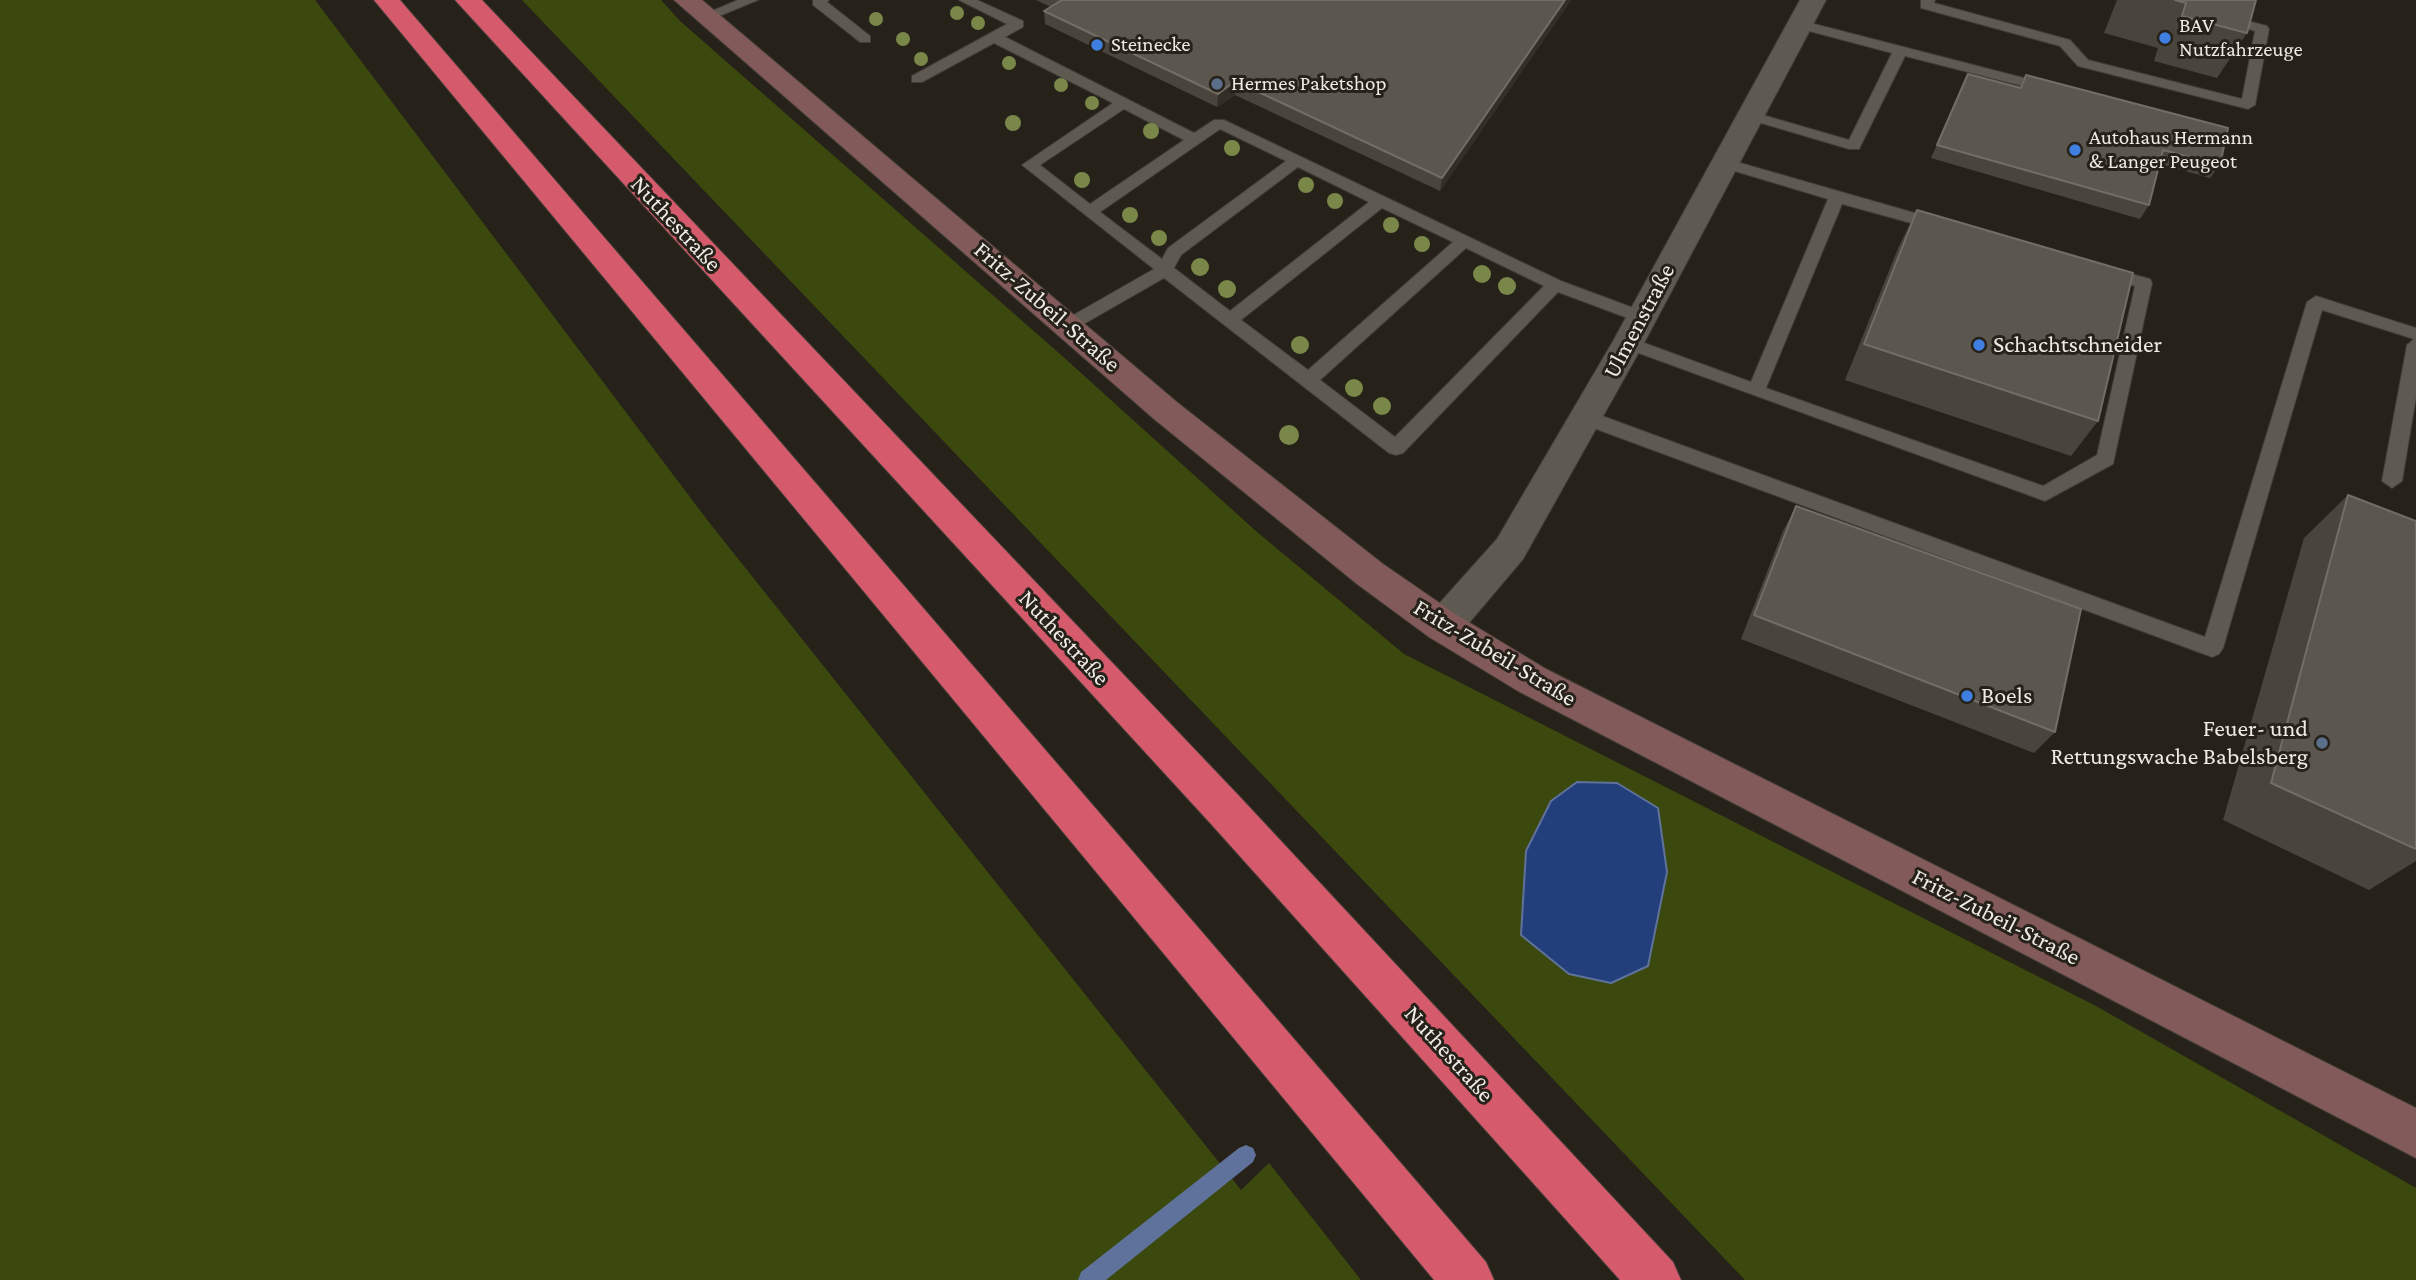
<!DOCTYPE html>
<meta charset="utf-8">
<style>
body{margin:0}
canvas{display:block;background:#262119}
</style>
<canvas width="2416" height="1280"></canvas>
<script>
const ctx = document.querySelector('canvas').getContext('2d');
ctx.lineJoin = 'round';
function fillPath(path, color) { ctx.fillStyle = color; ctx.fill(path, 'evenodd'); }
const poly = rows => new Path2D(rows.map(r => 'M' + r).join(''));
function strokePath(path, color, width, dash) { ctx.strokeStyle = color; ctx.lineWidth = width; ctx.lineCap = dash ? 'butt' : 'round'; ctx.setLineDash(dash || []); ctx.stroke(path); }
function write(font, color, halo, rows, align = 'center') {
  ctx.font = font + ' "Crimson Pro",serif'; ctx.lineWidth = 6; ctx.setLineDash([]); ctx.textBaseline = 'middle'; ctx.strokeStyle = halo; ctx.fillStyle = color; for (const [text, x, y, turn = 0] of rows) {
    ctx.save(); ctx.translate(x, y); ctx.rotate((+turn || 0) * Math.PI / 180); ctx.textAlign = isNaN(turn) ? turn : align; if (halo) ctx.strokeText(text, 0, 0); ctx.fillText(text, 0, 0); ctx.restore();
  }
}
fillPath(poly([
 [0,0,315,0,708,521,1241,1190,1269,1163,1361,1280,0,1280],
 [522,0,661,0,680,21,1060,354,1257,532,1404,654,2096,1006,2416,1188,2416,1280,1745,1280]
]), '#3b490e');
const water = poly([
 [1577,782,1617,783,1658,808,1667,872,1648,966,1611,983,1569,974,1521,935,1526,851,1551,801,1577,782]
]);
fillPath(water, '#223e7b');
strokePath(water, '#5f729b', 2);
fillPath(poly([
 [1246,1145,1253,1148,1256,1155,1253,1162,1106,1280,1078,1280,1081,1272,1239,1148,1246,1145]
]), '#5f729b');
const lane = poly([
 [738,0,758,0,712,19,700,16,738,0],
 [813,0,829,0,827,2,870,36,870,42,860,42,813,5,813,0],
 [959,0,977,0,1023,21,1023,27,1005,37,1194,133,1214,120,1224,120,1561,281,1647,313,1650,317,1641,323,1558,292,1403,453,1396,455,1389,453,1164,278,1075,329,1063,329,1060,325,1063,321,1154,269,1022,165,1113,103,994,43,922,82,912,82,912,76,1007,24,959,0],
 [1124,109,1184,140,1090,204,1040,165,1124,109],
 [1220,129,1286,161,1168,248,1162,259,1100,212,1220,129],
 [1298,167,1369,202,1230,311,1174,268,1181,255,1298,167],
 [1382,208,1453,242,1308,370,1241,320,1382,208],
 [1466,248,1544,286,1395,437,1320,380,1466,248],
 [1921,0,1935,0,1934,3,2070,40,2088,60,2242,99,2255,31,2214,18,2221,14,2267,26,2269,29,2255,105,2248,109,2078,66,2060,46,1921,8,1921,0],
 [1799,20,2055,86,2057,89,2050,93,1905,56,1859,149,1849,149,1744,118,1744,112,1749,111,1849,140,1892,53,1794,27,1792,24,1799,20],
 [1723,158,1946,222,1948,226,1940,231,1842,204,1766,388,2043,486,2097,455,2135,286,2100,276,2098,272,2106,267,2150,279,2152,283,2113,464,2045,501,1622,347,1619,343,1628,337,1751,382,1828,199,1718,166,1718,160,1723,158],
 [2316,296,2416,328,2416,397,2402,481,2392,488,2382,481,2407,345,2414,339,2322,310,2223,648,2219,654,2212,657,1580,423,1578,418,1580,413,1594,413,2205,637,2307,302,2316,296]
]);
const street = poly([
 [1800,0,1826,0,1644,343,1523,559,1457,637,1443,641,1429,637,1424,626,1429,615,1497,539,1612,343,1800,0]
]);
const secondary = poly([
 [674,0,702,0,1178,403,1383,564,1457,615,1546,669,2416,1108,2416,1158,1518,691,1429,637,1357,584,1154,419,674,0]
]);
const highway = poly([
 [374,0,400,0,1486,1262,1494,1280,1434,1280,374,0],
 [455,0,482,0,1241,798,1673,1262,1681,1280,1620,1280,1211,824,455,0]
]);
strokePath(lane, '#403c36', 2);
strokePath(street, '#403c36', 2);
strokePath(secondary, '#403c36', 2);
strokePath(highway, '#403c36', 2);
fillPath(lane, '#5f5a51');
fillPath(street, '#5f5a51');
fillPath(secondary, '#825a59');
fillPath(highway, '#d55b6c');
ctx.fillStyle = '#798748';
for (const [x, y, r] of [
 [957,13,7],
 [876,19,7],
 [978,23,7],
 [903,39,7],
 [921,59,7],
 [1009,63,7],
 [1061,85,7],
 [1092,103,7],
 [1013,123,8],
 [1151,131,8],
 [1232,148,8],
 [1082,180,8],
 [1306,185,8],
 [1335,201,8],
 [1130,215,8],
 [1391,225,8],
 [1159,238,8],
 [1422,244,8],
 [1200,267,9],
 [1482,274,9],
 [1507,286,9],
 [1227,289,9],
 [1300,345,9],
 [1354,388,9],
 [1382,406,9],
 [1289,435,10]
]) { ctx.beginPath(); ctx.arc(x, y, r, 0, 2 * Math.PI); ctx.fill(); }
fillPath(poly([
 [1036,0,1571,0,1440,191,1235,95,1217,107,1045,24,1044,11,1051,7],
 [2117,0,2256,0,2247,33,2217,78,2154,61,2158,48,2104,33],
 [1968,74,2019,88,2026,75,2220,165,2210,178,2160,164,2149,205,2140,219,1931,158],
 [1917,210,2098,421,2071,456,1845,380,1899,246],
 [2348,495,2416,521,2416,861,2369,890,2223,820,2304,538],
 [1796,506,2055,732,2034,753,1741,639,1783,531]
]), '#49453c');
fillPath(poly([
 [1565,0,1571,0,1440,191,1442,178],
 [1235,81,1235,95,1217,107,1218,94]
]), '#342f26');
const building = poly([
 [1061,0,1565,0,1442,178,1235,81,1218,94,1044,11,1062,0,1061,0],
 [2175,0,2256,0,2247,33,2182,16,2186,3,2175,0],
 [1968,74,2021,88,2026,75,2228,128,2220,165,2163,150,2149,205,1937,145,1968,74],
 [1917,210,2133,273,2098,421,1864,344,1917,210],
 [2348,495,2416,521,2416,849,2271,783,2348,495],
 [1796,506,2081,609,2055,732,1754,615,1796,506]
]);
fillPath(building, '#5b564e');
strokePath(building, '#726e66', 2);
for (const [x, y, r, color] of [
 [2165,38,7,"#3f7fe0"],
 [1097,45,7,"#3f7fe0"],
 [1217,84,7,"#5c6f8a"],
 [2075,150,7,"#3f7fe0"],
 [1979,345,7,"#3f7fe0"],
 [1967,696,7,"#3f7fe0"],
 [2322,743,7,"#5c6f8a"]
]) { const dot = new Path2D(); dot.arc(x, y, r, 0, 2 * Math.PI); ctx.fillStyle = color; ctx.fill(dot); strokePath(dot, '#262119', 2.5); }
write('21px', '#eeebe6', '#262119', [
 ["BAV",2179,26],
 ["Nutzfahrzeuge",2179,50],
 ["Steinecke",1111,45],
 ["Hermes Paketshop",1231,84],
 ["Autohaus Hermann",2089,138],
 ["& Langer Peugeot",2089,162]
], 'left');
write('24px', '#eeebe6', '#262119', [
 ["Nuthestraße",676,224,47],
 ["Fritz-Zubeil-Straße",1047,307,41],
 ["Ulmenstraße",1639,321,-62],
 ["Nuthestraße",1064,638,47],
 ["Fritz-Zubeil-Straße",1495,653,31],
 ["Fritz-Zubeil-Straße",1996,917,27],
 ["Nuthestraße",1449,1054,48]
]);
write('24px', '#eeebe6', '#262119', [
 ["Schachtschneider",1993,345],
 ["Boels",1981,696],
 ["Feuer- und",2308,729,"right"],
 ["Rettungswache Babelsberg",2308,757,"right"]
], 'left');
</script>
